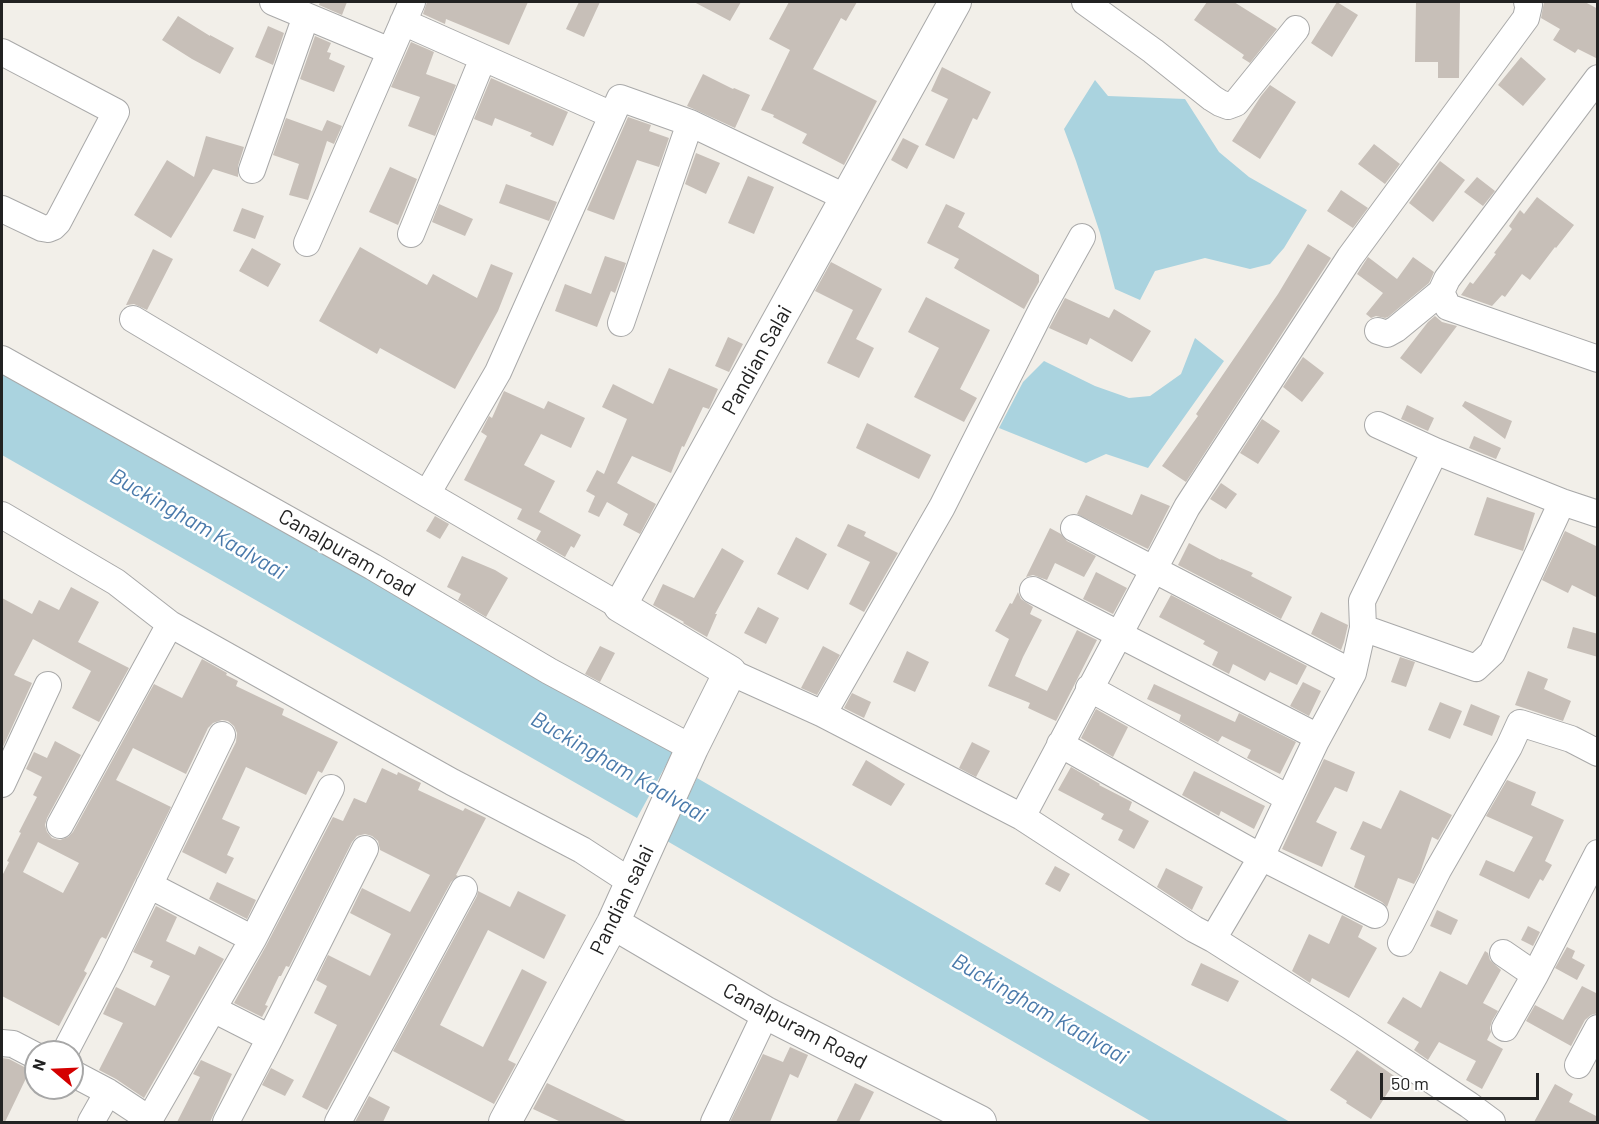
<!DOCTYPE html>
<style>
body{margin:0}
#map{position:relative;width:1599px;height:1124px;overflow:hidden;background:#f2efe9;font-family:Barlow,sans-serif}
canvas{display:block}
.frame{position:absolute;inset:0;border:3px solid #222;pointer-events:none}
.north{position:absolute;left:24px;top:1040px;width:60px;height:60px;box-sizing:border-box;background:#fff;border:2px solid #a7a7a7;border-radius:50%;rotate:289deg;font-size:16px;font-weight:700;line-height:24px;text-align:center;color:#222}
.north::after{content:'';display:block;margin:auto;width:21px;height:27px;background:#d40000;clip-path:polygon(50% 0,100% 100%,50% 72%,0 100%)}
.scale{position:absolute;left:1380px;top:1073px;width:159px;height:27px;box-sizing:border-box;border:3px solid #222;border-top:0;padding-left:8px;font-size:18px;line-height:21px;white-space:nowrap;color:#222;-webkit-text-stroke:4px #fff;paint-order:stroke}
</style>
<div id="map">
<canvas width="1599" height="1124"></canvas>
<div class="frame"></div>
<div class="north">N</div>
<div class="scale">50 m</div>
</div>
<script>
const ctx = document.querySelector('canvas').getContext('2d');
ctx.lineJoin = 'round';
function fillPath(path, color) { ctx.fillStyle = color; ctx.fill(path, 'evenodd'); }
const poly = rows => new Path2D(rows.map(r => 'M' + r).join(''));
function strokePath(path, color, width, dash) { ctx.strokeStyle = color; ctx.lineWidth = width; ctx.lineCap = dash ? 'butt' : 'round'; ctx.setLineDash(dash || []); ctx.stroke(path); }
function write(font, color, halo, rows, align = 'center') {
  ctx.font = font + ' Barlow,sans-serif'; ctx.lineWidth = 5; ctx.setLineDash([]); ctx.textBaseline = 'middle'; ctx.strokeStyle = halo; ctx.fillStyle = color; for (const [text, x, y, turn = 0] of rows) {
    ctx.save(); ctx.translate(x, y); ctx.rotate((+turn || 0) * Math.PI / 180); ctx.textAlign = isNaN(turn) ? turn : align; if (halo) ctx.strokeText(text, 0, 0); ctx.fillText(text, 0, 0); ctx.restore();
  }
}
fillPath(poly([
 [1095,80,1108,96,1185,99,1219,152,1249,177,1307,210,1284,248,1270,264,1250,269,1205,258,1155,271,1140,300,1115,289,1100,233,1076,161,1064,129],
 [1195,338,1224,361,1148,468,1106,454,1086,463,999,428,1023,382,1044,361,1095,386,1129,398,1150,396,1181,374],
 [2,361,678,743,637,818,2,455],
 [697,778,1290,1122,1152,1122,667,841]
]), '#aad3df');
fillPath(poly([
 [320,2,347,2,342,15,319,5],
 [427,2,528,2,509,45,446,19,445,24,423,14],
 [579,2,600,2,584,37,566,29],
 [694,2,741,2,730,21],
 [789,2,857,2,846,21,841,18,813,69,877,101,844,165,802,143,807,134,773,117,774,115,761,110,790,50,769,39],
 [1207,2,1234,2,1277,29,1250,63,1242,58,1244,55,1194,20],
 [1337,2,1358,15,1332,57,1311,43],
 [1416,2,1460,2,1459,78,1438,78,1438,62,1415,62],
 [1544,2,1585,2,1598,9,1598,59,1578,49,1575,53,1553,40,1560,29,1541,18],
 [178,16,210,36,210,35,234,48,220,74,192,59,162,40],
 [268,26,284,33,273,65,255,57],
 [315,36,331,43,327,52,331,53,329,59,345,66,334,92,300,79],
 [411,42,434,52,426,74,456,85,435,136,408,126,420,97,391,87],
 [1521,57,1546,79,1523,106,1498,85],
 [942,67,991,92,977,120,973,118,954,159,925,145,948,99,931,91],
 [703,74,733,89,734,88,750,95,735,128,687,106],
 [491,78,568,112,553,146,530,136,532,133,495,118,492,126,474,119],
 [1270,85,1296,102,1260,159,1232,141,1261,96],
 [628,117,651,125,649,131,669,138,659,167,637,160,614,220,587,210],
 [286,118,322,131,327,120,342,126,334,144,327,141,308,200,289,195,299,164,273,155],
 [206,136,244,147,238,166,238,177,213,169,171,238,134,215,167,160,194,177],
 [903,138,919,146,907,169,891,160],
 [1374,144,1400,164,1385,184,1358,164],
 [696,153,720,163,706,194,685,184],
 [1440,161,1465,180,1433,222,1409,203],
 [390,167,417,179,398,225,369,212],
 [748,176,774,187,754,234,728,223],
 [1477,177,1495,191,1483,206,1464,192],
 [506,184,557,202,549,221,499,203],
 [1341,190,1368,208,1353,228,1327,211],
 [1537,197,1574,225,1556,248,1555,247,1530,280,1522,274,1505,297,1502,295,1492,306,1461,295,1470,282,1473,284,1496,254,1494,253,1512,229,1509,226,1520,210,1524,214],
 [439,204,473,219,465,236,432,222],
 [946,204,965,213,958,227,1039,275,1039,282,1024,309,954,268,959,259,927,243],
 [242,208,264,216,255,239,233,231],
 [1308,244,1331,258,1186,482,1162,466,1198,416,1196,414,1278,294],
 [360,247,427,285,433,274,477,298,491,264,513,273,498,311,455,389,380,348,377,354,319,321],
 [252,248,281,264,268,287,239,271],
 [153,249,173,259,147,310,134,304,127,305,126,305],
 [605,256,626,263,615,293,611,291,597,327,555,311,565,284,591,294],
 [1368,257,1397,279,1413,257,1434,272,1429,283,1388,317,1385,318,1376,316,1371,318,1366,314,1383,293,1357,274],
 [831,262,882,289,856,339,874,348,859,378,827,363,853,310,815,291],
 [926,297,990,330,960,389,977,398,964,422,914,397,939,348,908,332],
 [1065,298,1109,318,1114,309,1151,331,1132,362,1090,338,1087,345,1049,328],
 [1435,316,1442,322,1457,326,1421,374,1400,358,1428,322],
 [728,337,743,344,729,372,715,366],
 [1303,357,1324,373,1302,402,1283,387],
 [669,368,718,389,709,409,703,407,684,447,682,446,671,473,632,456,617,483,656,504,640,534,623,525,628,514,607,502,599,517,588,512,595,496,586,491,597,470,604,474,627,419,602,407,613,384,653,404],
 [504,391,544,409,548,401,585,418,571,448,541,434,524,465,555,481,539,512,581,535,574,548,571,546,565,557,536,540,541,531,517,519,522,509,464,480,487,436,481,432,489,416,492,418],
 [1465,401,1512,421,1505,439,1462,406],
 [1407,405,1434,418,1428,431,1401,419],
 [1262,419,1280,431,1258,464,1240,453],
 [867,423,931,455,919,479,856,448],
 [1474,436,1501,448,1496,459,1469,448],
 [1221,483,1237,494,1226,509,1210,499],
 [1141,494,1170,506,1148,549,1077,514,1086,495,1132,515],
 [1487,497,1535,513,1523,551,1474,535],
 [435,516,449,524,440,539,426,531],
 [848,524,866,532,864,536,898,553,864,612,849,604,870,562,837,546],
 [1050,528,1061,534,1067,541,1096,556,1084,577,1055,563,1047,580,1033,575,1026,577],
 [1565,531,1598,547,1598,598,1572,585,1568,593,1542,580],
 [796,537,827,554,808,590,777,574],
 [1189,543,1221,560,1221,559,1253,573,1251,576,1292,597,1281,619,1178,565],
 [722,548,744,561,715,614,717,614,707,637,683,623,684,622,653,605,663,584,694,598],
 [462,556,495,570,508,578,486,617,458,600,461,594,447,587],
 [1096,572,1127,588,1113,614,1083,599],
 [71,587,99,602,78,642,129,668,99,722,72,708,91,671,33,639,14,675,32,683,2,749,2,598,32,614,39,600,59,610],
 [1018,592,1021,599,1033,607,1030,614,1042,620,1023,657,1015,676,1047,691,1077,630,1097,640,1056,721,1028,708,1030,703,988,686,1009,639,995,631,1010,603,1012,604],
 [1171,595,1307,666,1297,685,1270,672,1265,681,1233,664,1229,674,1212,665,1218,652,1203,644,1205,641,1159,617],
 [758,607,779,618,766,644,744,633],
 [1321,612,1348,625,1344,642,1341,650,1311,634],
 [1573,627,1598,634,1598,657,1567,648],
 [600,646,615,653,600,682,585,674],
 [823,646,840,655,817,695,801,688],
 [907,651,929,662,915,692,893,682],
 [1400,657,1415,662,1406,687,1391,682],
 [202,659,227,673,226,675,238,681,236,686,284,709,282,715,338,742,322,773,318,771,306,795,246,767,222,819,240,827,227,855,234,858,226,874,182,852,236,742,237,733,234,726,228,721,222,720,213,723,208,728,186,774,133,748,116,780,171,807,106,939,102,937,100,939,84,971,87,973,59,1026,2,996,2,876,9,862,7,861,21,833,19,832,37,797,33,795,42,777,26,769,34,752,47,758,55,741,81,755,47,818,45,825,47,832,52,838,60,840,68,837,73,832,154,684,182,698],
 [38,842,79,863,63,893,23,872],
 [1528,671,1548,679,1544,689,1571,701,1563,721,1515,705],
 [1303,682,1321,691,1309,716,1290,706],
 [1154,684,1235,722,1239,713,1296,742,1280,774,1247,758,1251,750,1222,736,1218,742,1179,721,1181,715,1147,699],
 [852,693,871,702,864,718,844,708],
 [1440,702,1462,711,1450,739,1428,730],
 [1471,704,1500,716,1492,736,1463,725],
 [1096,709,1128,727,1113,757,1081,738],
 [972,742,990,751,976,777,959,768],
 [1324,759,1355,772,1347,792,1335,787,1316,822,1337,832,1322,867,1282,849],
 [866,760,905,784,891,806,852,785],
 [1071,767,1100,784,1099,785,1132,802,1129,810,1149,821,1134,849,1118,840,1123,830,1101,819,1104,814,1058,790],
 [382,768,397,775,398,772,421,783,418,790,463,811,465,808,486,818,456,875,458,876,451,882,327,1110,302,1097,337,1025,314,1013,327,986,316,980,328,955,370,976,391,934,350,913,362,888,410,912,430,875,380,850,378,841,372,836,365,834,357,836,352,842,289,967,286,966,281,976,279,976,265,1005,268,1006,262,1017,234,1003,266,946,333,817,343,821,354,798,366,803],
 [1194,771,1265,806,1254,829,1221,811,1219,816,1182,795],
 [1507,780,1536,792,1531,805,1564,820,1545,861,1552,865,1543,881,1540,879,1529,899,1479,875,1486,860,1514,872,1533,837,1486,816],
 [1400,790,1452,815,1438,840,1432,837,1420,873,1414,884,1398,878,1387,907,1382,902,1354,887,1365,856,1350,849,1363,821,1381,829],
 [1055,866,1070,874,1060,892,1045,884],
 [1166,868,1203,887,1192,910,1157,887],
 [217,882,256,900,247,919,209,899],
 [478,891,510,907,518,891,566,915,544,959,488,930,440,1025,483,1047,522,969,547,982,508,1060,516,1064,494,1104,393,1051,477,896],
 [156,906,177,917,166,941,195,955,199,946,224,959,144,1098,116,1079,99,1070,123,1023,103,1014,116,987,155,1006,170,976,150,967,153,961,133,952],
 [1437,910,1458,920,1451,935,1430,926],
 [1342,915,1363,926,1358,937,1377,948,1349,998,1312,978,1310,983,1292,971,1309,934,1329,944],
 [1528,926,1540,932,1533,946,1521,940],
 [1567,947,1575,951,1572,958,1585,965,1577,980,1555,968],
 [1485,951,1488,953,1490,960,1501,970,1483,1003,1498,1011,1492,1021,1490,1028,1491,1032,1487,1040,1503,1049,1482,1089,1466,1080,1476,1061,1439,1042,1428,1060,1414,1050,1419,1042,1387,1023,1403,997,1421,1008,1440,971,1467,985],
 [1201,963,1239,981,1228,1002,1191,985],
 [1582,986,1598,994,1598,1013,1591,1015,1585,1020,1571,1046,1526,1021,1535,1005,1563,1020],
 [790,1047,808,1055,798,1078,790,1074,770,1122,730,1122,763,1054,783,1062],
 [1357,1050,1397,1078,1371,1119,1346,1103,1347,1101,1330,1090],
 [2,1058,9,1059,30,1070,5,1122,2,1122],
 [201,1060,232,1074,210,1122,177,1122,200,1077,193,1074],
 [271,1068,294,1080,285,1096,262,1085],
 [547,1083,628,1122,561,1122,533,1109],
 [855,1083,874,1092,859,1122,836,1122],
 [1555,1084,1573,1094,1569,1102,1598,1117,1598,1122,1534,1122],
 [369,1096,390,1107,383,1122,355,1122]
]), '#c7bfb8');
const minor = poly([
 [273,2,390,51],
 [1085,2,1153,51,1212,98,1220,103,1228,106,1236,103,1296,29],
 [403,22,612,115],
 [2,52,116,112,58,222,53,227,48,229,42,228,2,209],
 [1598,78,1447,279,1441,292,1448,307,1598,359],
 [252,170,306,16],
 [411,234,483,58],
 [307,243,412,2],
 [133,319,427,494,620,606],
 [621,323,690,123],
 [1378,331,1387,334,1396,329,1441,292],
 [2,359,373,567,549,671,692,748],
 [1378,425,1435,451,1562,502,1598,514],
 [427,494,498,372,620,98,690,123,847,198],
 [2,515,116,582,170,624,452,782,582,850,631,882],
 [1074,528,1353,673],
 [1033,590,1318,737],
 [1363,628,1476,668,1492,653,1562,502],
 [730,672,823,714,1022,817,1194,929,1213,939,1350,1026,1469,1105,1492,1122],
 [1089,688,1288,798],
 [823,714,942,507,1043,307,1082,237],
 [1060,744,1261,857,1375,915],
 [2,784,48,685],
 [1022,817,1187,507,1350,257,1526,18,1529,5,1527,2],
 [60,825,170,624],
 [149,885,253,939],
 [1213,939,1258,863,1316,741,1353,673,1363,628,1362,601,1435,451],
 [1401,943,1438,870,1509,747,1520,723,1571,739,1598,753],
 [1503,953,1535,975],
 [213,1009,270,1038],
 [1505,1028,1535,975,1598,853],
 [2,1043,13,1044,36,1056],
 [65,1052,111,964,222,735],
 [1578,1065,1598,1028],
 [72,1073,108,1092,149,1119],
 [91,1122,108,1092],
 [148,1122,253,939,331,788],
 [226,1122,270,1038,365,849],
 [338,1122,464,889],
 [714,1122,766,1013]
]);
const tertiary = poly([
 [613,923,766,1013,980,1122],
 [505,1122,613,923,692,748,730,672,620,606,955,2]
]);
strokePath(minor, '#a9a9a9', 28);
strokePath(tertiary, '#a9a9a9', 34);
strokePath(minor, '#fff', 26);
strokePath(tertiary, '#fff', 32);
write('21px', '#222', '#fff', [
 ["Pandian Salai",757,360,-61],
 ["Canalpuram road",347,553,30],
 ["Pandian salai",622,900,-64],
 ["Canalpuram Road",795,1026,28]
]);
write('italic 22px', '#4a7aab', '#fff', [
 ["Buckingham Kaalvaai",198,524,30],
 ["Buckingham Kaalvaai",619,767,30],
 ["Buckingham Kaalvaai",1040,1009,30]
]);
</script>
